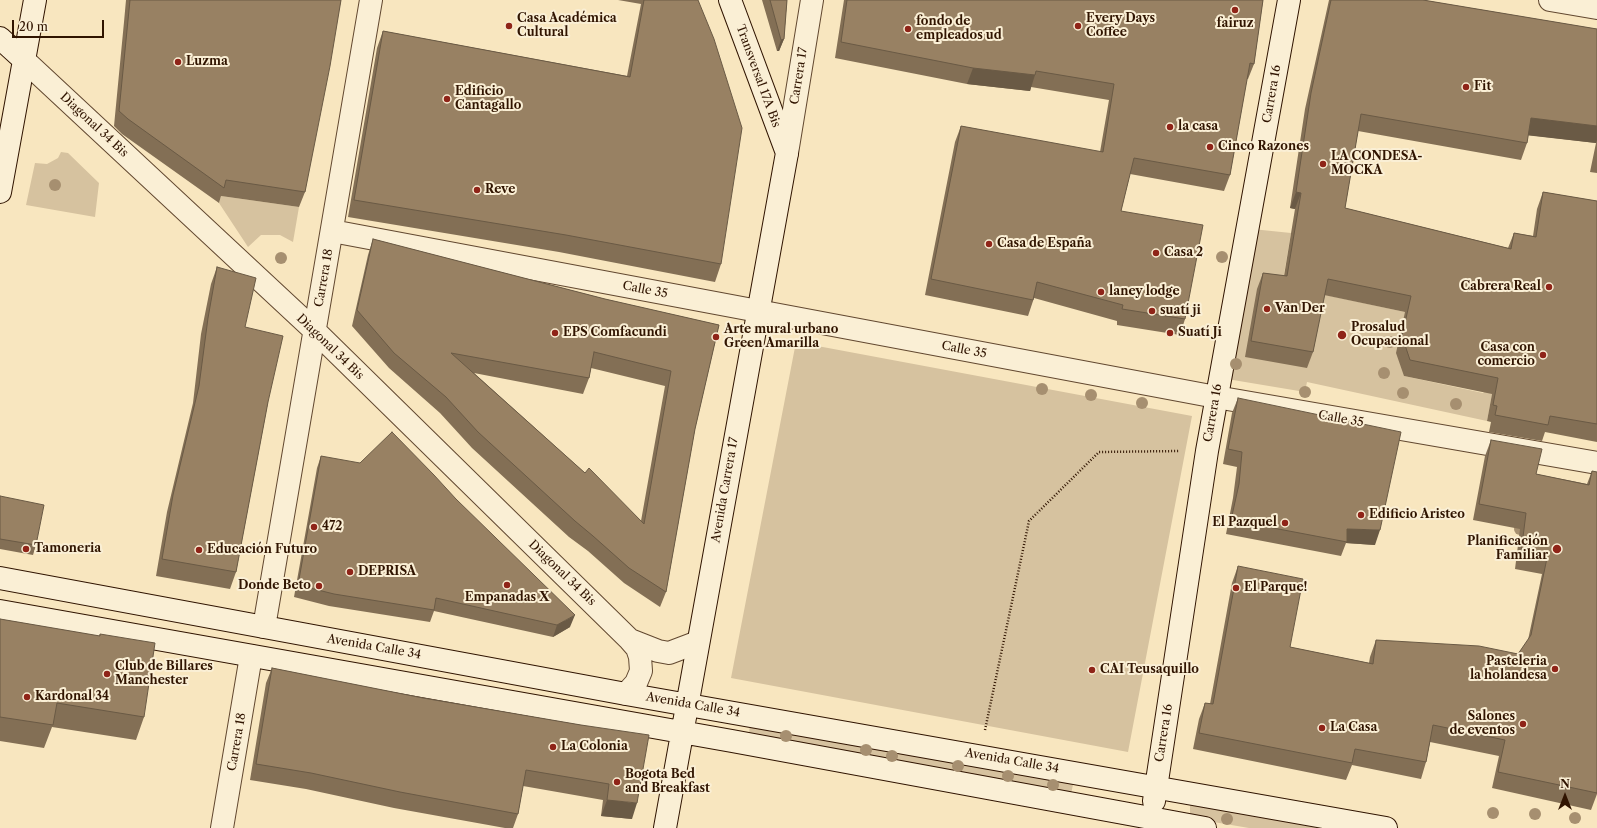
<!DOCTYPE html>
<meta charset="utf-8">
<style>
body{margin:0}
#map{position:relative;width:1597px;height:828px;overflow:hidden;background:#f8e6bf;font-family:"Libre Caslon Text",serif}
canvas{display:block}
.north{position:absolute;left:1545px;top:776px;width:40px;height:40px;-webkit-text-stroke:3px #faefd5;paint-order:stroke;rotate:0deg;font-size:11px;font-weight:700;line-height:16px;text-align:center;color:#301400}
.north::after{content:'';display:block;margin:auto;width:14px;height:18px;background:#301400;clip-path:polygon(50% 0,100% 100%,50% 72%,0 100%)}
.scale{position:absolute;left:12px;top:20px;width:92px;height:18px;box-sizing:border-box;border:2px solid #301400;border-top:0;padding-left:5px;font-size:12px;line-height:14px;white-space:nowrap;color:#301400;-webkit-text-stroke:3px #faefd5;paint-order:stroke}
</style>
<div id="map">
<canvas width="1597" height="828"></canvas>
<div class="north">N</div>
<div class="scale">20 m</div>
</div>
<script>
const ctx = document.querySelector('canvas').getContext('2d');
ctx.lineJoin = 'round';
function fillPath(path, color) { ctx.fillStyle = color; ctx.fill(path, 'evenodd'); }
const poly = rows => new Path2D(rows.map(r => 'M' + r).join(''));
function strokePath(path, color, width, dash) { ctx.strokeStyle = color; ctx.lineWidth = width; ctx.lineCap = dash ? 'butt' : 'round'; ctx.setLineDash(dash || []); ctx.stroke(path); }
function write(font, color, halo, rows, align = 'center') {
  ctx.font = font + ' "Libre Caslon Text",serif'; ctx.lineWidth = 4; ctx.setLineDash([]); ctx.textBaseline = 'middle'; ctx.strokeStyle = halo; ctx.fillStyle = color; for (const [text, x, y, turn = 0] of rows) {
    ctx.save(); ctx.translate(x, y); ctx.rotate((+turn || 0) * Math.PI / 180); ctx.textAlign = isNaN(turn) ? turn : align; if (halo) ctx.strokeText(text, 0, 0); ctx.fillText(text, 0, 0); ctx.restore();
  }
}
fillPath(poly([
 [61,152,68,153,99,183,95,217,26,205,35,163,47,164,58,158],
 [221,196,299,207,293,242,280,235,261,235,248,247,219,203],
 [1252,229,1291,233,1281,292,1321,294,1405,312,1404,376,1483,393,1494,383,1487,421,1307,382,1305,392,1227,379],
 [796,342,1192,416,1128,752,731,678],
 [750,722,1074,780,1071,794,749,735],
 [1190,805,1319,828,1249,828,1190,818]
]), '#d6c29f');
const street = poly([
 [1550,0,1597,8],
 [24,60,315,331,630,640,637,648,640,657,641,671,636,683,626,694],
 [787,153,812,0],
 [332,231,1216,397,1597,463],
 [264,627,371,0],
 [630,640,658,651,669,653,698,642],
 [222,828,251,656]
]);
const secondary = poly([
 [0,38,24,60],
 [0,192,35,0],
 [0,578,626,694,1386,828],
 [0,611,732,741,1205,828],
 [1154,801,1207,451,1289,0],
 [665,828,787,153,730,0]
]);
strokePath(street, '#624830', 24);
strokePath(secondary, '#301400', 24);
strokePath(poly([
 [985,730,1029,521,1099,452,1180,451]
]), '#301400', 2.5, [1, 2]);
strokePath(street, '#faefd5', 22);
strokePath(secondary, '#faefd5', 22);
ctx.fillStyle = '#a68f70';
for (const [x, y] of [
 [55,185],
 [1222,257],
 [281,258],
 [1390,342],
 [1236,364],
 [1384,373],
 [1042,389],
 [1305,392],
 [1403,393],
 [1091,395],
 [1142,403],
 [1456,404],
 [1520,529],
 [786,736],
 [866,750],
 [892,756],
 [958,766],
 [1008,776],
 [1053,785],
 [1493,813],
 [1535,814],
 [1575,818],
 [1227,819]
]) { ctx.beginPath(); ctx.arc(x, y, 6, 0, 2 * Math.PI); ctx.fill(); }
fillPath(poly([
 [126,0,341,0,305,192,299,207,221,196,219,203,122,134,114,126,124,22],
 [618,0,698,0,721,264,715,282,559,252,348,217,377,48,383,31,627,76,641,4],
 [762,0,787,0,784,39,779,51,777,51],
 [844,0,1263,0,1254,64,1248,79,1247,79,1230,175,1224,191,1130,174,1121,211,1185,319,1180,335,1117,325,1117,321,1034,298,1028,316,925,295,955,142,961,126,1100,152,1109,100,1031,87,1030,91,967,84,835,58],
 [1329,0,1423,0,1597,29,1597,173,1590,172,1596,143,1528,135,1527,143,1521,160,1358,131,1345,208,1508,248,1514,233,1533,236,1537,209,1543,192,1597,201,1597,442,1545,432,1542,441,1489,432,1491,422,1487,421,1492,394,1404,376,1396,353,1405,312,1324,295,1313,352,1307,368,1245,357,1257,289,1263,273,1284,276,1295,209,1290,208,1305,109],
 [373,239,605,299,719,325,695,429,666,592,660,607,624,583,588,551,569,537,472,448,440,413,389,368,352,326,368,255],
 [591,368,665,386,641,521,585,473,474,373,583,394,589,378],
 [217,267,245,327,268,402,236,572,230,589,156,576,167,512,193,403,201,334,211,284],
 [1238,398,1375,545,1346,543,1341,556,1226,534,1233,498,1237,467,1223,464,1232,413],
 [1491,440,1536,474,1587,484,1592,471,1597,472,1597,794,1591,810,1492,788,1499,756,1430,742,1426,762,1421,779,1352,765,1346,780,1193,749,1199,719,1205,703,1210,704,1232,583,1238,566,1290,647,1369,663,1370,657,1376,640,1518,654,1528,640,1542,574,1515,569,1520,529,1473,520,1485,456],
 [321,456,456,499,570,627,553,637,434,611,430,622,329,606,294,597,317,468],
 [0,496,36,545,33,555,0,549],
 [0,619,99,636,100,634,144,717,136,740,52,727,44,748,0,741],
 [272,668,423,698,581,725,632,819,601,816,603,800,523,786,518,814,513,828,505,828,394,808,306,789,250,780,266,683]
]), '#836f55');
fillPath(poly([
 [784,39,779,51,777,51,781,40],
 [973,68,1035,75,1030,91,967,84],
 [1531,118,1597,126,1597,140,1596,143,1525,135],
 [1296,192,1301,193,1295,209,1290,208],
 [1347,529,1380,530,1375,545,1346,543],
 [575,615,570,627,553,637,557,625],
 [607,800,637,803,632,819,601,816]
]), '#6a5a45');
const building = poly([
 [130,0,341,0,330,66,305,192,226,180,224,188,128,119,119,111,130,0],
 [644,0,698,0,714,39,742,128,721,264,566,235,354,200,383,31,630,77,644,0],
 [770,0,787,0,784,39,781,40,770,0],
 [847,0,1263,0,1254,64,1250,63,1230,175,1134,158,1121,211,1203,225,1185,319,1122,309,1123,305,1037,282,1033,300,931,279,961,126,1103,152,1114,84,1036,71,1035,75,973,68,841,42,847,0],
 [1331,0,1423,0,1597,29,1597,126,1531,118,1527,143,1361,114,1345,208,1511,249,1514,233,1536,237,1543,192,1597,201,1597,424,1550,416,1548,425,1495,415,1497,406,1493,405,1498,378,1410,360,1402,336,1411,296,1328,279,1313,352,1251,341,1263,273,1287,276,1301,193,1296,192,1311,93,1331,0],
 [373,239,605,299,719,325,695,429,666,592,629,568,593,536,575,521,478,432,446,397,394,353,357,310,373,239],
 [594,352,671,371,644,524,589,468,585,473,451,353,589,378,594,352],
 [217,267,256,278,245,327,283,336,268,402,236,572,162,559,173,495,199,386,208,318,217,267],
 [1238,398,1401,432,1380,530,1347,529,1347,542,1231,520,1239,484,1242,452,1228,449,1238,398],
 [392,432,434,475,456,499,575,615,557,625,436,598,434,610,334,594,298,585,321,456,360,463,392,432],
 [1491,440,1542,449,1536,474,1589,485,1592,471,1597,472,1597,793,1498,772,1505,740,1433,725,1426,762,1355,749,1352,763,1199,733,1205,703,1213,704,1238,566,1303,579,1290,647,1373,664,1376,640,1479,646,1518,654,1531,635,1547,558,1521,553,1526,513,1479,504,1491,440],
 [0,496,44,505,36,545,0,539,0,496],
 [0,619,100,636,100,634,155,643,144,717,57,703,53,725,0,717,0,619],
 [272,668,423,698,581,725,649,735,637,803,607,800,609,784,526,770,518,814,400,792,311,773,256,764,272,668]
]);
fillPath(building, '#988163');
strokePath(building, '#6a5a45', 1);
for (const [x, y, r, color] of [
 [1235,10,4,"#8f2418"],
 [509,26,4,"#8f2418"],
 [1078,26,4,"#8f2418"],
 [908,29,4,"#8f2418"],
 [178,62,4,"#8f2418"],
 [1466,87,4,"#8f2418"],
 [447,99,4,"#8f2418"],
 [1170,127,4,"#8f2418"],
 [1210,147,4,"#8f2418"],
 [1323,164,4,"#8f2418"],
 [477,190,4,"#8f2418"],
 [989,244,4,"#8f2418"],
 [1156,253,4,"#8f2418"],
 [1549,287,4,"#8f2418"],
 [1101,292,4,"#8f2418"],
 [1267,309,4,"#8f2418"],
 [1152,311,4,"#8f2418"],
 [555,333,4,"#8f2418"],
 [1170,333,4,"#8f2418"],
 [1342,335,5,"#8f2418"],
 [716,337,4,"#8f2418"],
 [1543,355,4,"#8f2418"],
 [1361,515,4,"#8f2418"],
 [1285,523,4,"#8f2418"],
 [314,527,4,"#8f2418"],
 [26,549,4,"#8f2418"],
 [1557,549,5,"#8f2418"],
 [199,550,4,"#8f2418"],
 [350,572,4,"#8f2418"],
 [507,585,4,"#8f2418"],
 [319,586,4,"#8f2418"],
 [1236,588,4,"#8f2418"],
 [1555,669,4,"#8f2418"],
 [1092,670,4,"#8f2418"],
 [107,674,4,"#8f2418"],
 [27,697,4,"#8f2418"],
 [1523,724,4,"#8f2418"],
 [1322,728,4,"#8f2418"],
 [553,747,4,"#8f2418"],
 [617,782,4,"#8f2418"]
]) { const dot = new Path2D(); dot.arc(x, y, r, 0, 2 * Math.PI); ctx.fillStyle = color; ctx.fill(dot); strokePath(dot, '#faefd5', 1.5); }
write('bold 12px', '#301400', '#faefd5', [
 ["Casa Académica",517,19],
 ["Cultural",517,33],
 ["Every Days",1086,19],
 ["Coffee",1086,33],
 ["fondo de",916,22],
 ["empleados ud",916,36],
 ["fairuz",1235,24,"center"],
 ["Luzma",186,62],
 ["Fit",1474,87],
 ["Edificio",455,92],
 ["Cantagallo",455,106],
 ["la casa",1178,127],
 ["Cinco Razones",1218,147],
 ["LA CONDESA-",1331,157],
 ["MOCKA",1331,171],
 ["Reve",485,190],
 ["Casa de España",997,244],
 ["Casa 2",1164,253],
 ["Cabrera Real",1541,287,"right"],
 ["laney lodge",1109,292],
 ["Van Der",1275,309],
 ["suatí ji",1160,311],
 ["Prosalud",1351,328],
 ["Ocupacional",1351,342],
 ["Arte mural urbano",724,330],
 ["Green Amarilla",724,344],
 ["EPS Comfacundi",563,333],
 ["Suatí Ji",1178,333],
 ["Casa con",1535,348,"right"],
 ["comercio",1535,362,"right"],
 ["Edificio Aristeo",1369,515],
 ["El Pazquel",1277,523,"right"],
 ["472",322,527],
 ["Planificación",1548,542,"right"],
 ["Familiar",1548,556,"right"],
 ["Tamoneria",34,549],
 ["Educación Futuro",207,550],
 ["DEPRISA",358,572],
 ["Donde Beto",311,586,"right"],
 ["El Parque!",1244,588],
 ["Empanadas X",507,598,"center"],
 ["Pasteleria",1547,662,"right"],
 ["la holandesa",1547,676,"right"],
 ["Club de Billares",115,667],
 ["Manchester",115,681],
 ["CAI Teusaquillo",1100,670],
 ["Kardonal 34",35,697],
 ["Salones",1515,717,"right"],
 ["de eventos",1515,731,"right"],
 ["La Casa",1330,728],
 ["La Colonia",561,747],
 ["Bogota Bed",625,775],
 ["and Breakfast",625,789]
], 'left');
write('12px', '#301400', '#faefd5', [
 ["Transversal 17A Bis",758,76,70],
 ["Carrera 17",799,76,-81],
 ["Carrera 16",1272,94,-80],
 ["Diagonal 34 Bis",94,125,43],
 ["Carrera 18",324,278,-80],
 ["Calle 35",645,290,11],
 ["Diagonal 34 Bis",330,347,44],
 ["Calle 35",964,350,11],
 ["Carrera 16",1213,413,-80],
 ["Calle 35",1341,419,10],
 ["Avenida Carrera 17",725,490,-80],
 ["Diagonal 34 Bis",562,573,44],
 ["Avenida Calle 34",374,647,10],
 ["Avenida Calle 34",693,705,10],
 ["Carrera 16",1164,733,-81],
 ["Carrera 18",237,742,-80],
 ["Avenida Calle 34",1012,761,10]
]);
</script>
